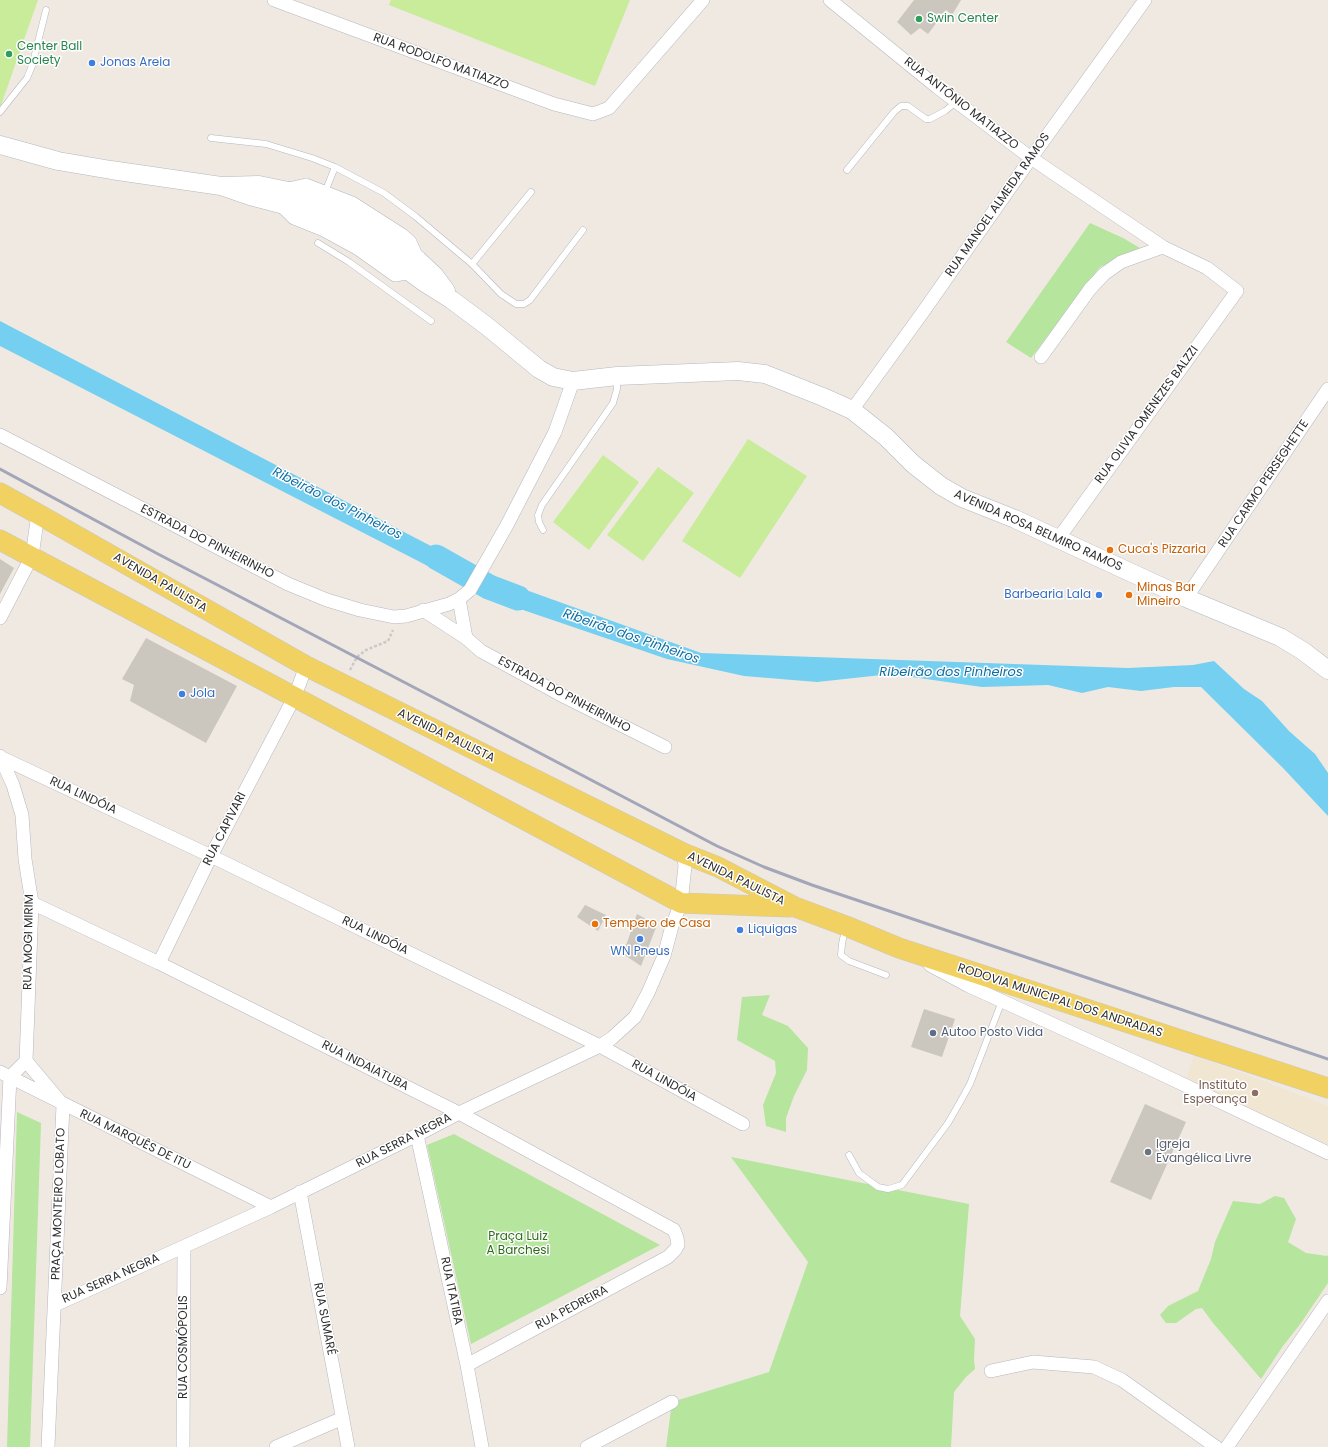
<!DOCTYPE html>
<meta charset="utf-8">
<style>
body{margin:0}
canvas{display:block;background:#efe9e1}
</style>
<canvas width="1328" height="1447"></canvas>
<script>
const ctx = document.querySelector('canvas').getContext('2d');
ctx.lineJoin = 'round';
function fillPath(path, color) { ctx.fillStyle = color; ctx.fill(path, 'evenodd'); }
const poly = rows => new Path2D(rows.map(r => 'M' + r).join(''));
function strokePath(path, color, width, dash) { ctx.strokeStyle = color; ctx.lineWidth = width; ctx.lineCap = dash ? 'butt' : 'round'; ctx.setLineDash(dash || []); ctx.stroke(path); }
function write(font, color, halo, rows, align = 'center') {
  ctx.font = font + ' Poppins,sans-serif'; ctx.lineWidth = 3; ctx.setLineDash([]); ctx.textBaseline = 'middle'; ctx.strokeStyle = halo; ctx.fillStyle = color; for (const [text, x, y, turn = 0] of rows) {
    ctx.save(); ctx.translate(x, y); ctx.rotate((+turn || 0) * Math.PI / 180); ctx.textAlign = isNaN(turn) ? turn : align; if (halo) ctx.strokeText(text, 0, 0); ctx.fillText(text, 0, 0); ctx.restore();
  }
}
fillPath(poly([
 [1194,1055,1328,1106,1328,1144,1186,1080]
]), '#f0e6d1');
fillPath(poly([
 [1090,223,1123,238,1140,248,1100,267,1031,358,1006,342],
 [770,995,762,1015,788,1026,808,1048,807,1070,794,1096,786,1118,786,1132,766,1126,763,1105,776,1073,775,1061,737,1040,742,997],
 [17,1112,41,1123,30,1447,7,1447],
 [454,1134,660,1245,471,1344,427,1145],
 [731,1157,969,1204,960,1316,975,1339,974,1360,975,1369,966,1377,954,1392,951,1447,666,1447,672,1402,769,1372,808,1262],
 [1275,1196,1284,1198,1296,1219,1288,1242,1306,1253,1327,1256,1328,1255,1328,1283,1301,1323,1283,1346,1261,1379,1213,1323,1202,1308,1196,1309,1176,1323,1166,1323,1160,1315,1168,1306,1198,1291,1211,1259,1215,1242,1233,1201,1260,1204]
]), '#b6e59e');
fillPath(poly([
 [0,0,38,0,0,108],
 [391,0,630,0,595,86,389,5],
 [748,439,807,476,740,578,682,541],
 [603,455,639,482,589,550,553,522],
 [658,467,694,493,643,561,607,535]
]), '#c9ec9a');
fillPath(poly([
 [0,321,473,568,457,581,0,346],
 [490,577,701,653,1128,668,1193,665,1214,661,1244,689,1262,701,1289,731,1315,754,1328,773,1328,816,1283,768,1201,687,1174,687,1141,691,1108,687,1082,693,1048,685,982,687,891,674,817,682,744,676,667,659,482,596]
]), '#75cff0');
strokePath(poly([
 [436,557,489,587,518,598]
]), '#75cff0', 25);
fillPath(poly([
 [914,0,961,0,952,15,946,10,928,34,920,28,911,35,897,22],
 [0,559,14,568,0,594],
 [146,638,237,686,206,743,130,701,134,685,122,679],
 [585,905,606,915,598,931,577,917],
 [637,914,657,925,641,966,623,954],
 [924,1009,955,1019,942,1057,911,1047],
 [1145,1104,1186,1122,1151,1200,1110,1182]
]), '#cbc7bf');
const service = poly([
 [0,112,27,78,32,66,46,10],
 [211,138,266,144,312,158,335,167,325,192],
 [335,167,384,193,415,216,472,264,501,294,516,304,524,304,530,300,583,230],
 [847,170,894,112,901,106,908,106,926,119,930,119,945,111,956,102],
 [318,243,349,262,431,321],
 [472,264,531,192],
 [543,530,539,522,538,515,542,505,613,403,617,389,617,377],
 [845,929,842,944,841,955,849,961,886,975],
 [849,1155,859,1173,878,1187,888,1189,902,1185,948,1123,959,1104,970,1084,1002,1001]
]);
const minor = poly([
 [274,0,554,104,593,114,609,108,703,0],
 [830,0,937,87,1031,158,1163,247,1207,268,1237,291,1058,539],
 [306,185,352,203,402,235,410,242,418,260,411,272,395,275,357,248,324,230,294,218,279,203,281,197,284,190,306,185],
 [1041,357,1090,289,1104,274,1121,262,1163,247],
 [852,410,923,312,1031,158,1145,0],
 [0,435,288,584,327,600,360,610,394,617,406,616,449,604,459,599,470,590,507,525,555,432,573,381],
 [1186,598,1328,389],
 [459,599,466,638,481,651,565,697,665,747],
 [423,610,466,638],
 [0,618,32,556,38,514],
 [0,756,13,785,22,815,25,859,32,903,26,1061,63,1105,48,1447],
 [2,758,211,856,600,1046,743,1124],
 [32,903,159,963,459,1113,674,1230,677,1238,678,1245,675,1250,668,1257,467,1365],
 [159,963,211,856,295,696,306,666],
 [930,965,969,986,1138,1063,1328,1153],
 [0,1072,271,1207],
 [417,1135,467,1365,482,1447],
 [300,1192,348,1447],
 [0,1288,10,1077,26,1061],
 [55,1305,271,1207,417,1135,459,1113,600,1046,612,1038,635,1017,648,993,664,956,672,926,681,903,685,866,683,853],
 [991,1371,1033,1362,1094,1367,1122,1380,1216,1447],
 [183,1447,184,1247],
 [276,1447,343,1418],
 [587,1447,672,1402],
 [1227,1447,1328,1301]
]);
const secondary = poly([
 [0,145,58,161,111,170,221,186,259,185,303,194,333,205,392,240,418,260,434,275,446,291],
 [221,186,250,196,292,207,350,230,372,244,425,283,452,300,488,327,539,369,553,377,573,381,617,376,738,371,765,374,823,397,852,410,886,437,913,464,941,486,962,498,1015,519,1186,598,1280,637,1303,651,1328,670]
]);
const primary = poly([
 [0,493,38,514,306,666,683,853,718,867,795,907,846,926,899,948,1328,1088],
 [0,540,681,903,789,907]
]);
strokePath(service, '#b4b7c1', 7);
strokePath(minor, '#b4b7c1', 14);
strokePath(secondary, '#b4b7c1', 19);
strokePath(primary, '#c9c9c9', 21);
strokePath(poly([
 [350,670,357,657,366,650,388,641,393,630]
]), '#c9c9c9', 2.5, [3, 2]);
strokePath(service, '#fff', 6);
strokePath(minor, '#fff', 13);
strokePath(secondary, '#fff', 18);
strokePath(primary, '#f2d163', 20);
strokePath(poly([
 [0,469,158,554,492,728,717,846,764,867,812,885,1328,1059]
]), '#a3a6b8', 3);
for (const [x, y, r, color] of [
 [919,19,4,"#2e9e5b"],
 [9,54,4,"#2e9e5b"],
 [92,63,4,"#3f7fe0"],
 [1110,550,4,"#e8710a"],
 [1099,595,4,"#3f7fe0"],
 [1129,595,4,"#e8710a"],
 [182,694,4,"#3f7fe0"],
 [595,924,4,"#e8710a"],
 [740,930,4,"#3f7fe0"],
 [640,939,4,"#3f7fe0"],
 [933,1033,4,"#5c6f8a"],
 [1255,1093,4,"#8d6e63"],
 [1148,1152,4,"#6b7280"]
]) { const dot = new Path2D(); dot.arc(x, y, r, 0, 2 * Math.PI); ctx.fillStyle = color; ctx.fill(dot); strokePath(dot, '#fff', 1.5); }
write('12px', '#27864d', '#fff', [
 ["Swin Center",927,19],
 ["Center Ball",17,47],
 ["Society",17,61]
], 'left');
write('12px', '#2e2e2e', '#fff', [
 ["RUA RODOLFO MATIAZZO",441,62,20],
 ["RUA ANTÔNIO MATIAZZO",961,104,38],
 ["RUA MANOEL ALMEIDA RAMOS",998,205,-55],
 ["RUA OLIVIA OMENEZES BALZZI",1147,415,-54],
 ["RUA CARMO PERSEGHETTE",1264,484,-56],
 ["AVENIDA ROSA BELMIRO RAMOS",1038,531,24],
 ["ESTRADA DO PINHEIRINHO",207,542,27],
 ["AVENIDA PAULISTA",160,583,30],
 ["ESTRADA DO PINHEIRINHO",564,695,28],
 ["AVENIDA PAULISTA",446,736,26],
 ["RUA LINDÓIA",83,796,25],
 ["RUA CAPIVARI",225,829,-63],
 ["AVENIDA PAULISTA",736,879,26],
 ["RUA LINDÓIA",375,936,26],
 ["RUA MOGI MIRIM",29,942,-89],
 ["RODOVIA MUNICIPAL DOS ANDRADAS",1060,1001,18],
 ["RUA INDAIATUBA",365,1066,27],
 ["RUA LINDÓIA",664,1081,29],
 ["RUA MARQUÊS DE ITU",135,1140,26],
 ["RUA SERRA NEGRA",404,1141,-27],
 ["PRAÇA MONTEIRO LOBATO",59,1204,-88],
 ["RUA SERRA NEGRA",111,1279,-24],
 ["RUA ITATIBA",451,1291,78],
 ["RUA PEDREIRA",572,1308,-28],
 ["RUA SUMARÉ",324,1319,79],
 ["RUA COSMÓPOLIS",184,1347,-90]
]);
write('12px', '#366cbe', '#fff', [
 ["Jonas Areia",100,63],
 ["Barbearia Lala",1091,595,"right"],
 ["Jola",190,694],
 ["Liquigas",748,930],
 ["WN Pneus",640,952,"center"]
], 'left');
write('12px', '#c56008', '#fff', [
 ["Cuca's Pizzaria",1118,550],
 ["Minas Bar",1137,588],
 ["Mineiro",1137,602],
 ["Tempero de Casa",603,924]
], 'left');
write('12px', '#4e5e75', '#fff', [
 ["Autoo Posto Vida",941,1033]
], 'left');
write('12px', '#785e54', '#fff', [
 ["Instituto",1247,1086],
 ["Esperança",1247,1100]
], 'right');
write('12px', '#5b616d', '#fff', [
 ["Igreja",1156,1145],
 ["Evangélica Livre",1156,1159]
], 'left');
write('12px', '#2c6e1b', '#fff', [
 ["Praça Luiz",518,1237],
 ["A Barchesi",518,1251]
]);
write('italic 13px', '#0d6fa3', '#fff', [
 ["Ribeirão dos Pinheiros",337,504,27],
 ["Ribeirão dos Pinheiros",631,637,19],
 ["Ribeirão dos Pinheiros",951,673]
]);
</script>
